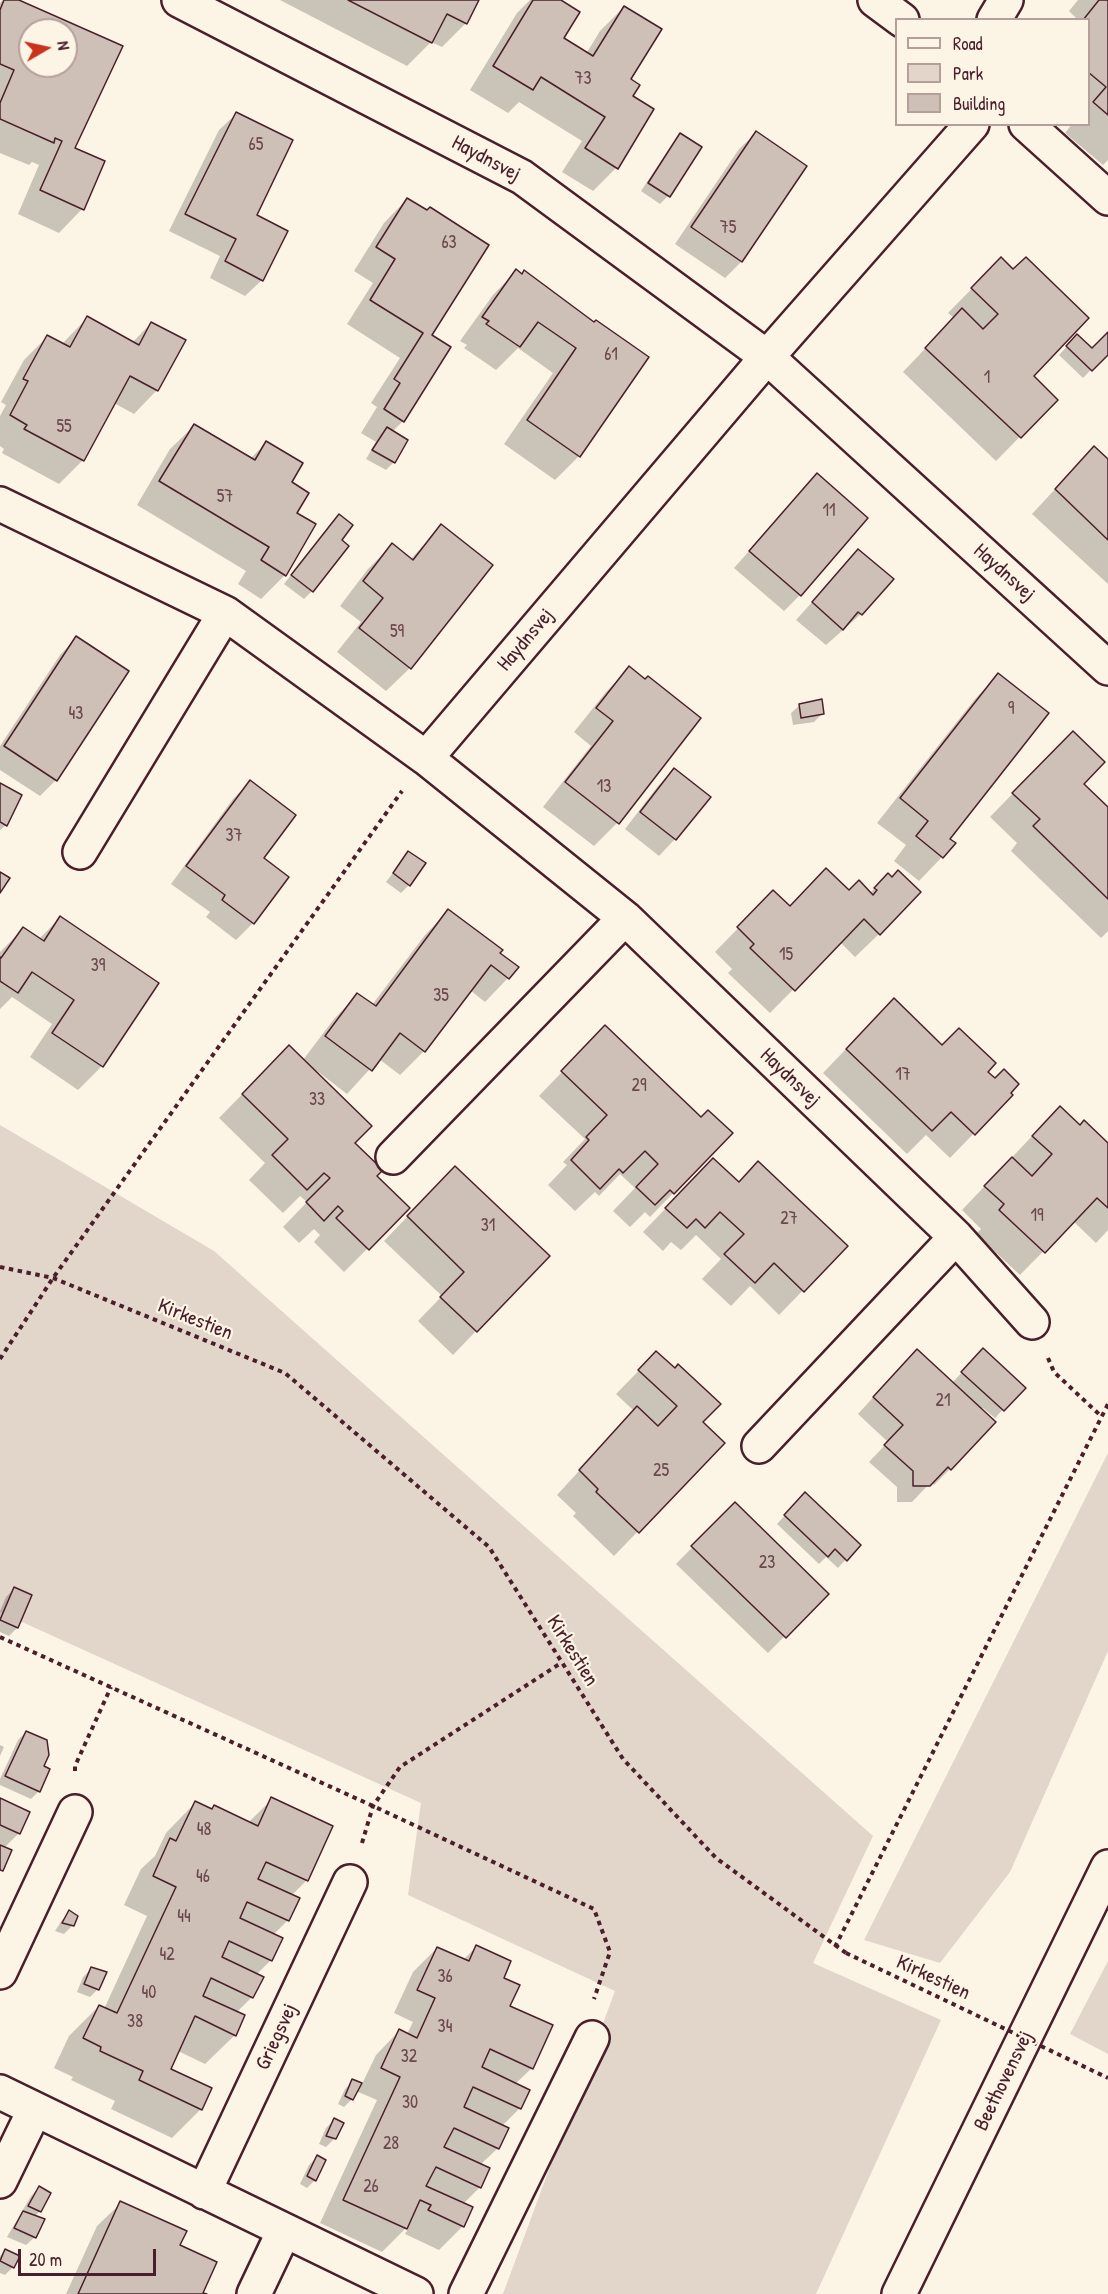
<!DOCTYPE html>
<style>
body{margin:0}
#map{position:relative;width:1108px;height:2294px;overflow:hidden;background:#fcf5e5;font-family:"Patrick Hand",sans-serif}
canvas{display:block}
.legend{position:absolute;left:895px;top:18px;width:195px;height:108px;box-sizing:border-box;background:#fcf5e5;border:2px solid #b59f9b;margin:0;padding:8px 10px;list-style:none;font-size:18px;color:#4a1f2b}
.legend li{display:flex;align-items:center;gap:12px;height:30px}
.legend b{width:30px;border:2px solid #b59f9b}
.north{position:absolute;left:18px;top:18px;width:60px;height:60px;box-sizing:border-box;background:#fcf5e5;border:2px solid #b59f9b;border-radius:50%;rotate:81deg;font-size:16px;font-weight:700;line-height:24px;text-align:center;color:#4a1f2b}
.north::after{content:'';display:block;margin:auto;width:21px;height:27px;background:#c8321e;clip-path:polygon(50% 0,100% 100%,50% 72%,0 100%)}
.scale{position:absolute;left:18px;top:2249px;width:138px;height:27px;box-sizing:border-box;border:3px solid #4a1f2b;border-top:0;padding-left:8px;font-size:18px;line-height:21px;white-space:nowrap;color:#4a1f2b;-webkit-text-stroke:4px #fcf5e5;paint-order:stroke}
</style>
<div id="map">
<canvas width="1108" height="2294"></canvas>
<ul class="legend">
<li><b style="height:8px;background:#fcf5e5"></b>Road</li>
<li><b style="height:16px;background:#e2d5ca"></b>Park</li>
<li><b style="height:16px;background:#cfc0b7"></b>Building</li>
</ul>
<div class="north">N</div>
<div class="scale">20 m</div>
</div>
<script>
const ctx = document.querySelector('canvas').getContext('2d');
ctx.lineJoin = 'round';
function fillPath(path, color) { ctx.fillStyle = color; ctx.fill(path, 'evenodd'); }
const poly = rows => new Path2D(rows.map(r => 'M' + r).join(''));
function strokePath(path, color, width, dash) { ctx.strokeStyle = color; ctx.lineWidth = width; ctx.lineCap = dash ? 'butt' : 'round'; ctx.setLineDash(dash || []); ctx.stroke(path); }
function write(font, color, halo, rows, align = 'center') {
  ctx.font = font + ' "Patrick Hand",sans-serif'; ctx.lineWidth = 4.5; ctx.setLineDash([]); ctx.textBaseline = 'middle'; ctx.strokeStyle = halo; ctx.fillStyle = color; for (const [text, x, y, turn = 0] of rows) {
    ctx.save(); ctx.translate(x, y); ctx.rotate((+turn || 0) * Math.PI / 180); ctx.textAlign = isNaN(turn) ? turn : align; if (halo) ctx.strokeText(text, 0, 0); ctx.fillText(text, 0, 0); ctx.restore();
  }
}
fillPath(poly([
 [0,1125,214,1251,873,1836,813,1963,941,2020,816,2294,503,2294,615,1991,408,1895,421,1803,0,1612],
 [1108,1453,1108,1651,1010,1872,940,1963,864,1940],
 [1108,1961,1108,2054,1070,2034]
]), '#e2d5ca');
fillPath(poly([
 [3,0,16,0,121,47,73,148,82,209,59,233,18,214,39,165,32,162,29,165,0,153,0,3],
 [30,30,66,30,66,66,30,66],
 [280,0,478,0,466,23,442,47,431,42,407,66],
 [530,0,558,0,562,39,586,54,600,31,624,7,631,97,616,168,593,191,562,172,582,141,519,102,508,113,470,90,517,13],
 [1078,0,1108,0,1108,160,1103,165,1065,133,1072,124,1088,124,1088,20,1078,20,1069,11],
 [236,114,255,216,262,280,245,296,210,278,220,256,169,231,219,130],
 [756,133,805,167,741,262,725,278,675,244,739,149],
 [681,135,700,148,668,196,660,204,641,191,673,143],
 [407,199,430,335,403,421,392,432,394,462,386,470,366,459,376,442,361,433,377,407,371,403,400,358,347,324,373,283,354,271,384,223],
 [1001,259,1031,376,1056,400,996,461,903,372,954,318,948,313],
 [516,271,647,358,579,456,555,480,504,444,553,373,518,348,496,370,464,348,467,345,460,341,493,295],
 [87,318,132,343,151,323,157,390,134,414,114,403,83,460,59,484,2,453,4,449,0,446,0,416,6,405,1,402,24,360,48,336,62,344],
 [1108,334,1108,352,1083,378,1059,355,1077,336,1092,350],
 [194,426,250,459,266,443,290,483,295,513,285,575,261,599,238,584,246,571,137,505,170,449],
 [1108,461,1108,584,1032,514,1071,472],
 [817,475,800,595,784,611,734,568],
 [331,524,339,540,312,591,304,599,284,584],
 [441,526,410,668,386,691,337,652,361,622,340,606,368,569,392,545,410,560],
 [858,551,861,614,826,645,796,620],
 [76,638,56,780,40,796,0,770,0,746,60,655],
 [629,668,699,719,617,823,594,846,543,807,591,746,574,732,606,692],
 [998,675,942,857,919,881,894,861,906,845,877,823,975,699],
 [800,705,822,714,814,722,793,725,791,713],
 [1049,756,1108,809,1108,931,1101,938,1011,851,1017,843,990,817],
 [674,770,675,839,659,856,625,829,658,786],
 [250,782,262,858,287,877,253,923,236,940,206,917,210,912,171,884,233,799],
 [0,785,6,825,0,830],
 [408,853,409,885,401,893,386,882],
 [888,875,892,879,879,934,855,957,840,942,770,1013,728,973,732,969,715,952,750,916,789,908,849,892,870,893],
 [448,911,517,967,508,978,485,1002,470,990,424,1051,400,1075,379,1059,347,1094,317,1071,316,1073,353,1143,375,1176,408,1208,344,1272,314,1242,320,1235,314,1229,299,1243,283,1227,307,1202,300,1196,283,1213,249,1180,265,1163,219,1118,266,1070,303,1060,334,1019,357,995,372,1005,425,935],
 [60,918,157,983,102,1066,78,1090,30,1057,52,1024,12,997,0,1009,0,952,23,929,39,939],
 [870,1024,942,1047,986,1072,1011,1095,950,1158,926,1135,907,1154,823,1073],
 [582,1051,701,1119,731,1133,650,1217,645,1212,630,1227,613,1211,635,1188,620,1174,599,1196,595,1192,575,1211,548,1185,567,1165,563,1162,585,1139,539,1096],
 [1080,1127,1108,1145,1108,1230,1096,1243,1073,1221,1020,1275,976,1234,981,1229,962,1210,1036,1132],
 [690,1183,738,1183,846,1246,779,1315,750,1286,731,1306,702,1279,721,1259,696,1235,681,1250,671,1242,663,1251,643,1232],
 [432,1191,548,1256,453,1355,418,1321,442,1296,384,1241],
 [983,1350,1023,1388,995,1418,983,1408,981,1410,950,1469,934,1485,931,1482,912,1502,897,1502,897,1487,869,1462,888,1442,858,1414,901,1367,952,1383],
 [656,1353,701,1422,723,1443,614,1556,573,1516,576,1513,557,1495,634,1411,616,1394],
 [805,1494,859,1545,838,1568,826,1557,819,1564,777,1524],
 [735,1504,826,1594,768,1653,676,1564],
 [14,1589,30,1596,17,1628,9,1636,0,1632,0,1611,6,1597],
 [26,1732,42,1767,39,1791,31,1799,0,1785,0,1779,18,1740],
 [0,1745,4,1747,0,1756],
 [272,1799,307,1880,291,1896,288,1920,273,1935,271,1960,256,1975,252,1997,236,2013,235,2035,205,2064,178,2051,169,2069,201,2109,172,2138,111,2109,115,2101,71,2080,73,2077,54,2068,69,2036,99,2006,104,2009,147,1916,124,1905,141,1869,155,1856,166,1833,195,1803,248,1823],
 [0,1800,19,1833,4,1848,0,1871],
 [70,1912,72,1926,64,1934,55,1931,62,1920],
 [476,1947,502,1978,508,2006,532,2068,515,2084,520,2108,502,2126,498,2148,480,2165,480,2187,463,2204,463,2226,439,2250,405,2234,408,2229,406,2228,382,2252,320,2223,377,2100,356,2091,352,2099,344,2107,338,2104,345,2089,353,2081,362,2084,376,2055,399,2031,407,2034,413,2022,394,2013,413,1972,437,1948,463,1960],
 [91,1969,98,1989,90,1997,77,1992,83,1977],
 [334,2120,342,2124,334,2139,326,2147,319,2144,326,2128],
 [317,2157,315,2180,307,2188,300,2184,309,2165],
 [39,2188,40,2211,34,2217,35,2237,26,2245,7,2237,31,2196],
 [121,2203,178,2246,203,2294,66,2294,97,2226],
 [5,2251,13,2267,5,2275,0,2273,0,2256]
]), '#0003');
const building = poly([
 [4,0,19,0,123,46,75,148,105,161,84,210,40,190,62,141,55,138,54,143,0,119,0,103,14,70,0,64,0,10,4,0],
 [30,30,66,30,66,66,30,66,30,30],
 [348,0,479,0,467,24,447,14,432,43,348,0],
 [533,0,561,0,580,12,564,38,593,56,624,6,662,29,631,79,640,85,633,96,654,109,618,169,585,148,605,117,541,77,533,90,493,66,533,0],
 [1099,0,1108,0,1108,115,1093,102,1106,87,1088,72,1088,20,1083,20,1099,0],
 [236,112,293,140,257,215,288,231,263,281,225,261,236,239,185,214,236,112],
 [756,131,807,166,742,262,691,227,756,131],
 [680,133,702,147,670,197,648,183,680,133],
 [407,198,427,210,430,207,489,245,432,335,451,347,404,422,384,409,400,383,394,379,423,333,370,300,395,259,376,247,407,198],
 [1001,257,1013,269,1026,257,1089,318,1034,376,1058,400,1021,438,925,348,962,308,983,329,998,314,971,288,1001,257],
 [516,269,522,274,524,270,594,322,596,320,649,357,580,457,527,420,576,348,538,322,520,347,486,324,489,321,482,317,516,269],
 [87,316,139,345,151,322,186,340,158,391,130,376,84,461,24,429,27,425,10,415,28,381,23,379,47,335,70,347,87,316],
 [1108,332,1108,355,1092,371,1066,346,1077,334,1092,348,1108,332],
 [194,424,255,460,266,441,303,463,292,482,309,493,297,513,316,524,286,576,261,560,269,547,159,481,194,424],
 [387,427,408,440,395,463,372,450,387,427],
 [1094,446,1108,459,1108,540,1055,489,1094,446],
 [817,473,868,518,801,596,749,551,817,473],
 [339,514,353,525,342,540,349,546,313,592,291,575,339,514],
 [441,524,493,565,411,669,359,628,383,598,363,581,392,543,413,560,441,524],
 [858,549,894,579,862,615,858,612,843,630,812,602,858,549],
 [76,636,129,671,57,781,4,746,76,636],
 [629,666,645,679,648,676,701,718,619,824,565,782,613,721,596,708,629,666],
 [998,673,1049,713,950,839,956,843,943,858,916,836,928,821,900,798,998,673],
 [822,699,824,714,801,718,799,704,822,699],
 [1073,731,1105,762,1084,784,1108,807,1108,899,1033,826,1040,819,1012,793,1073,731],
 [674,768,711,797,676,840,640,812,674,768],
 [250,780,296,815,264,858,289,877,254,924,222,900,225,895,186,866,250,780],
 [0,783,22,795,7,826,0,822,0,783],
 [408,851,426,863,410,886,393,873,408,851],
 [826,868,849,890,859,880,873,895,877,890,874,888,888,873,892,877,898,870,921,892,880,935,864,919,795,991,750,948,754,944,737,927,773,890,790,906,826,868],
 [0,872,10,878,0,893,0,872],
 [448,909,503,950,500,953,519,967,509,979,491,965,425,1052,400,1033,372,1071,325,1036,357,993,376,1006,448,909],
 [60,916,159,983,103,1067,52,1033,74,1000,32,972,18,993,0,981,0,957,1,958,23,927,44,941,60,916],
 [894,998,942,1045,959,1028,996,1063,988,1072,995,1078,1004,1069,1019,1084,1011,1093,1013,1095,975,1135,951,1112,932,1131,846,1049,894,998],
 [605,1025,701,1117,708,1110,733,1133,674,1194,670,1190,655,1205,636,1187,658,1164,645,1151,623,1173,619,1169,600,1189,571,1160,589,1140,586,1137,607,1115,561,1071,605,1025],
 [289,1045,372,1126,355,1143,383,1170,377,1176,410,1208,369,1250,336,1218,343,1211,338,1206,324,1221,306,1202,330,1178,324,1173,307,1190,272,1155,288,1139,242,1094,289,1045],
 [1060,1106,1080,1125,1084,1120,1108,1143,1108,1208,1097,1198,1045,1253,999,1210,1004,1204,984,1186,1012,1157,1032,1176,1052,1154,1032,1136,1060,1106],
 [713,1158,739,1182,758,1161,848,1246,804,1292,774,1263,755,1283,724,1254,744,1234,720,1212,705,1228,696,1219,687,1228,665,1208,713,1158],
 [455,1166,550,1256,477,1332,440,1297,464,1272,407,1216,455,1166],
 [983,1348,1026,1388,1004,1411,961,1372,983,1348],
 [917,1349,996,1422,951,1470,948,1467,930,1486,913,1486,913,1471,884,1445,903,1425,873,1397,917,1349],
 [656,1351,675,1368,678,1364,721,1404,703,1422,725,1443,639,1533,596,1492,598,1489,579,1470,637,1406,658,1426,677,1406,638,1370,656,1351],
 [805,1492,861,1545,847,1561,835,1549,828,1557,784,1515,805,1492],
 [735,1502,829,1594,786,1638,691,1546,735,1502],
 [14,1587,32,1595,18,1628,0,1620,14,1587],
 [26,1731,47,1740,49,1755,44,1766,50,1769,40,1792,5,1776,26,1731],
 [271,1797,333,1826,308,1881,266,1862,258,1879,300,1898,289,1921,247,1902,240,1918,283,1938,272,1961,229,1941,222,1957,264,1977,253,1998,211,1978,203,1996,245,2015,236,2036,195,2016,171,2069,212,2088,202,2110,139,2080,143,2071,100,2051,101,2047,83,2038,99,2005,117,2013,176,1887,153,1876,170,1838,176,1841,195,1801,212,1809,214,1805,258,1826,271,1797],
 [0,1798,30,1812,20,1834,0,1825,0,1798],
 [0,1845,12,1850,3,1871,0,1870,0,1845],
 [69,1910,78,1916,74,1926,62,1923,69,1910],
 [476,1945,511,1961,504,1978,520,1985,510,2006,553,2025,533,2069,490,2049,482,2067,530,2090,521,2109,473,2087,464,2107,509,2128,499,2149,454,2128,444,2147,490,2168,481,2188,436,2167,426,2186,473,2207,464,2227,428,2210,431,2205,420,2200,407,2229,343,2200,400,2077,381,2068,399,2029,417,2038,435,1998,417,1990,437,1947,469,1961,476,1945],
 [91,1967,107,1972,99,1990,84,1984,91,1967],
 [352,2079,362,2083,353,2100,345,2096,352,2079],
 [334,2118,344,2123,336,2139,326,2136,334,2118],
 [317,2155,326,2160,316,2181,307,2176,317,2155],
 [39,2186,51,2193,41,2212,28,2206,39,2186],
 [120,2201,187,2231,180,2245,217,2262,203,2293,207,2294,78,2294,120,2201],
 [23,2211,45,2219,36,2238,14,2228,23,2211],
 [5,2249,20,2256,14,2268,0,2261,5,2249]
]);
fillPath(building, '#cfc0b7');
strokePath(building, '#4a1f2b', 1.5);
const minor = poly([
 [179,0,522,177,767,357,1108,668],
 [875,0,902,20],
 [994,20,1006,0],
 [1026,124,1108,198],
 [0,504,225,613,426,758,625,918,956,1237,1032,1322],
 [426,758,767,357,972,124],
 [80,852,225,613],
 [393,1157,625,918],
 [759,1446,956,1237],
 [0,1972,75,1812],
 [0,2092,416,2294],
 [0,2181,35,2109],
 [204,2192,350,1882],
 [254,2294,284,2231],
 [466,2294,592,2038],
 [899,2294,1108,1867]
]);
strokePath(minor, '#4a1f2b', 38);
strokePath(poly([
 [0,1267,53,1278,285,1373,489,1547,623,1759,716,1858,846,1953],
 [1048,1358,1054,1372,1102,1417],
 [0,1359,53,1278,402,791],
 [0,1637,373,1806,594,1909,610,1952,594,1999],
 [75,1771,75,1766,111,1687],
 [362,1843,373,1806,400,1767,561,1663],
 [835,1947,1108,1404]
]), '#4a1f2b', 4, [4.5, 4.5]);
strokePath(minor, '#fcf5e5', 33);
strokePath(poly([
 [846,1953,1108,2078]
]), '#4a1f2b', 4, [4.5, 4.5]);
write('18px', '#6b474e', null, [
 ["73",583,79],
 ["65",256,145],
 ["75",728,228],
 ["63",449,243],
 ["61",611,355],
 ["1",987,378],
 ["55",64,427],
 ["57",225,497],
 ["11",829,511],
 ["59",397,632],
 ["9",1011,709],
 ["43",76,714],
 ["13",604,787],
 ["37",234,836],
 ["15",786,955],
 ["39",98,966],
 ["35",441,996],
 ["17",903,1075],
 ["29",639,1086],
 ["33",317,1100],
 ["19",1037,1216],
 ["27",789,1219],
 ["31",488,1226],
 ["21",943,1401],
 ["25",661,1471],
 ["23",767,1563],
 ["48",204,1830],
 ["46",203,1877],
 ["44",184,1917],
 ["42",167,1955],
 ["36",445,1977],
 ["40",149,1993],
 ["38",135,2022],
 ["34",445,2027],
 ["32",409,2057],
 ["30",410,2103],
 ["28",391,2144],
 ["26",371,2187]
]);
write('21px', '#4a1f2b', '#fcf5e5', [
 ["Haydnsvej",486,159,28],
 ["Haydnsvej",1004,573,42],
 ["Haydnsvej",526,640,-50],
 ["Haydnsvej",790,1078,44],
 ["Kirkestien",195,1320,22],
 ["Kirkestien",572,1651,58],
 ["Kirkestien",933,1978,25],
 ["Griegsvej",277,2037,-65],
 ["Beethovensvej",1004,2081,-64]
]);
</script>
